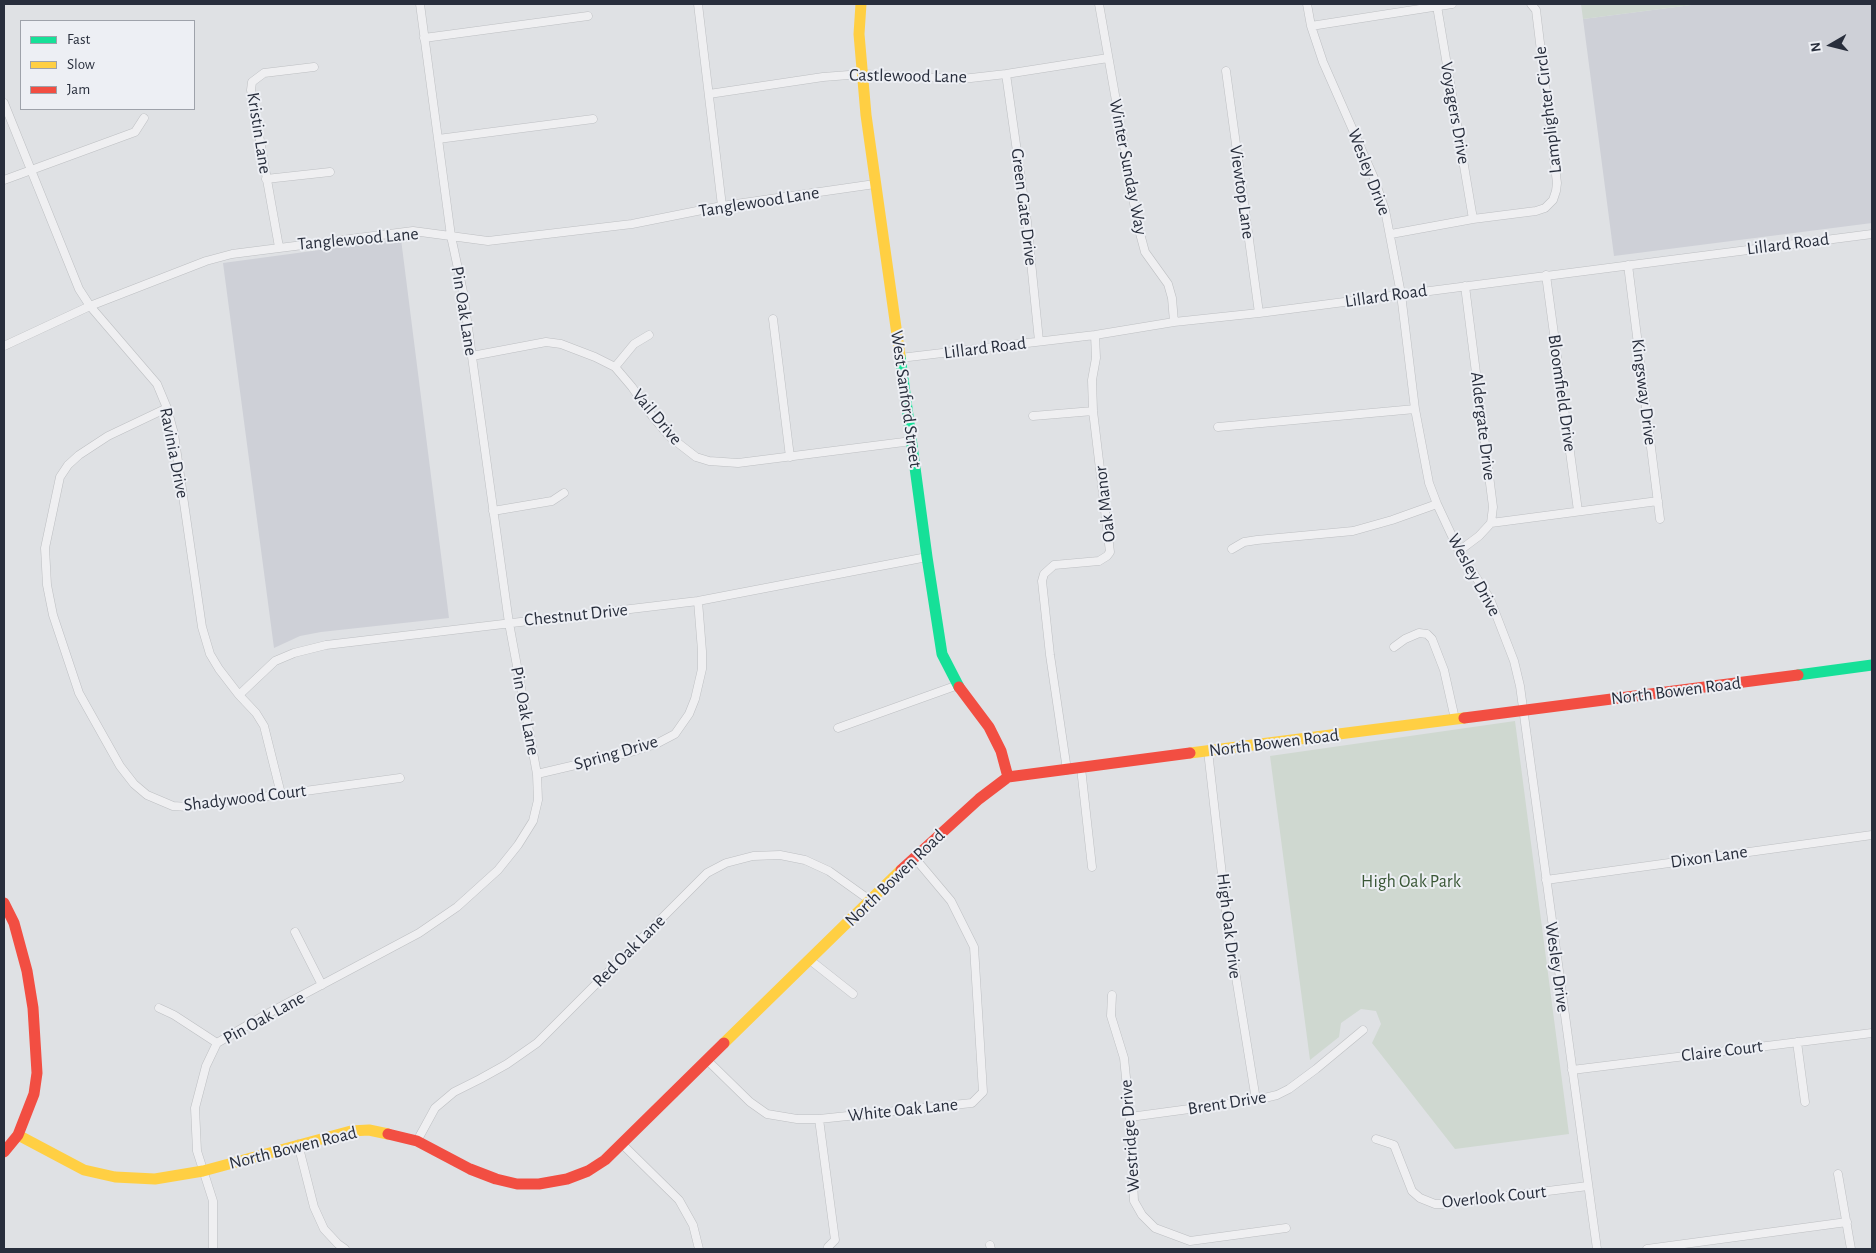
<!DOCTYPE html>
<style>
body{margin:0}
#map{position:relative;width:1876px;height:1253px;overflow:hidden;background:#dfe1e4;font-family:"Alegreya Sans",sans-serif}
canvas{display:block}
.frame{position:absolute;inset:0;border:5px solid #282e3c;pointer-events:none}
.legend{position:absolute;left:20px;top:20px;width:175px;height:90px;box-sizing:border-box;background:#edeff4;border:1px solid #9ea2aa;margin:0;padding:6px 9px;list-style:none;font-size:15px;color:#282e3c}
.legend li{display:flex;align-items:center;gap:10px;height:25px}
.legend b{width:25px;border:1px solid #9ea2aa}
.north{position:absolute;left:1806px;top:20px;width:50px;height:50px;-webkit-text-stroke:4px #edeff4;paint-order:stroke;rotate:262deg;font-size:14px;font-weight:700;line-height:20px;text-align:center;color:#282e3c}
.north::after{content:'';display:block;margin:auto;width:18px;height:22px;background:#282e3c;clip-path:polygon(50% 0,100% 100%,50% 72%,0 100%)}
</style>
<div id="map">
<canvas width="1876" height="1253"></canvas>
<div class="frame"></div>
<ul class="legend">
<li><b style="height:6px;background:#16e098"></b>Fast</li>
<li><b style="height:6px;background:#ffcf43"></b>Slow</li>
<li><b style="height:6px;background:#f24e42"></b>Jam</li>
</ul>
<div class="north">N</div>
</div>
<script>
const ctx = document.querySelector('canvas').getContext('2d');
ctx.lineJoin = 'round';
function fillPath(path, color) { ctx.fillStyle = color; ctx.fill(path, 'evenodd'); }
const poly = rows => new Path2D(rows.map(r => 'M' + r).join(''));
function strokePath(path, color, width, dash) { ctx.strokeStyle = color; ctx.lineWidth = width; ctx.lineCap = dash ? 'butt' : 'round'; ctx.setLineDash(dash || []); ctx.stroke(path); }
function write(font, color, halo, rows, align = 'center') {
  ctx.font = font + ' "Alegreya Sans",sans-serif'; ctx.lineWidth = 4; ctx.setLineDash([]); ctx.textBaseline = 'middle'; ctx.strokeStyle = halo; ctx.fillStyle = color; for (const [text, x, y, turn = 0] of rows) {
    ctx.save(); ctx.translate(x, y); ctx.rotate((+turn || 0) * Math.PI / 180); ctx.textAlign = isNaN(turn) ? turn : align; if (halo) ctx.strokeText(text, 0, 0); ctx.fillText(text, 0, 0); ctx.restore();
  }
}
fillPath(poly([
 [1699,4,1872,4,1872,223,1614,256,1583,19],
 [401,239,449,618,321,632,300,636,274,648,223,263]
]), '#ced0d7');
fillPath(poly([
 [1581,4,1699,4,1583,19],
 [1515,721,1569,1134,1455,1149,1372,1043,1381,1024,1376,1011,1361,1009,1341,1023,1339,1037,1310,1060,1270,756]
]), '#cfd8d0');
const street = poly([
 [698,4,722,206],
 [1099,4,1138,226,1145,252,1168,284,1172,298,1174,322],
 [1307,4,1311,26,1323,62,1374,178,1385,210,1401,294,1415,409,1429,483,1437,504,1459,551,1490,599,1514,661,1520,686,1597,1249],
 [1437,6,1473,219],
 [1311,26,1452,4],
 [424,38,588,16],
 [1226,71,1259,313],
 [1006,74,1027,222,1039,341],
 [709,94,823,77,862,74,962,79,1006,74,1108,58],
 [4,103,79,289,90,306,157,384,167,408,174,434,202,627,210,654,219,669,239,695,256,713,264,726,281,794],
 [438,139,593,119],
 [266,179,330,172],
 [4,180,135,132,144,118],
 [1391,234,1473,219,1536,211,1545,208,1553,200,1556,191,1557,183,1536,10,1531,4],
 [279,247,251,90,252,82,264,73,314,67],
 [1628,265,1660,519],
 [1546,275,1578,511],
 [773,319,790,457],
 [4,346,90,306,206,261,232,254,413,231,488,241,632,224,722,206,875,184],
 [472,356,546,342,561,344,595,357,615,367,632,387,649,412,669,436,696,457,709,461,738,463,912,441],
 [900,358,1095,335,1174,322,1259,313,1872,234],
 [615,367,634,344,649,335],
 [167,408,108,436,79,455,68,465,60,477,45,548,47,585,53,615,79,693,120,766,134,784,147,795,173,806,188,807,400,778],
 [1033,416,1093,411],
 [1218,427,1415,409],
 [493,511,552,501,564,493],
 [1491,523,1658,501],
 [1232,549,1244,542,1257,540,1353,531,1392,520,1437,504],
 [1459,551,1479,536,1491,523,1493,507,1465,286],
 [1394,647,1405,639,1419,633,1427,634,1432,639,1444,670,1455,719],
 [239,695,275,661,294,653,326,645,698,601,927,557],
 [838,728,958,685],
 [1208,751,1228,928,1256,1100],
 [1081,768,1092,867],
 [1067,770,1050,655,1042,581,1044,574,1054,565,1099,561,1107,556,1110,552,1093,411,1092,380,1096,358,1095,335],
 [537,774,631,752,656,744,675,734,689,714,695,699,702,669,702,651,698,601],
 [1546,880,1872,835],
 [295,932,322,985],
 [810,960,853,994],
 [1112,995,1111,1016,1124,1058,1130,1117,1134,1201,1142,1215,1155,1228,1190,1241,1286,1228],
 [159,1008,174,1015,217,1043],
 [1797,1042,1805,1102],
 [707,1060,750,1102,767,1114,797,1119,819,1119,972,1103,983,1092,974,947,951,901,914,857],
 [1572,1070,1872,1033],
 [1130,1117,1256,1100,1277,1095,1289,1089,1316,1069,1363,1030],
 [819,1119,835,1240,828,1247],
 [1376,1139,1394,1145,1412,1191,1420,1198,1435,1204,1443,1204,1588,1186],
 [417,1141,435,1108,454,1092,480,1079,507,1064,537,1043,707,873,726,863,753,856,780,855,805,860,829,871,871,901],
 [298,1144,314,1207,324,1229,338,1244,345,1249],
 [622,1144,679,1200,693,1225,699,1249],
 [1838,1174,1851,1249],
 [990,1245,991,1249],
 [213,1249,213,1201,197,1151,195,1108,206,1066,217,1043,265,1015,419,933,457,907,498,870,518,845,533,821,538,800,537,774,509,623,463,292,451,236,420,4],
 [1647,1249,1847,1222]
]);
strokePath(street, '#bdbfc2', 9);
strokePath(street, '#efeff1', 8);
strokePath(poly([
 [900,356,927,557,942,654,959,687],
 [1798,675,1872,665]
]), '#16e098', 11);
strokePath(poly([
 [861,4,859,34,866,115,900,356],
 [1190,753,1464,718],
 [724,1043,901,870],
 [18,1135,84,1170,115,1177,155,1179,203,1171,351,1131,369,1130,388,1134]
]), '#ffcf43', 11);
strokePath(poly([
 [959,687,989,727,1001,751,1008,777],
 [1464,718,1798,675],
 [901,870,979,799,1008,777,1190,753],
 [4,903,14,923,27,971,33,1008,37,1073,34,1094,18,1135,4,1152],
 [388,1134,417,1141,470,1169,496,1179,517,1184,539,1184,567,1179,588,1171,605,1160,724,1043]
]), '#f24e42', 11);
write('18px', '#282e3c', '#edeff4', [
 ["Castlewood Lane",908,76,1],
 ["Lamplighter Circle",1548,110,-97],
 ["Voyagers Drive",1455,113,80],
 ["Kristin Lane",259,133,81],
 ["Winter Sunday Way",1128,167,79],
 ["Wesley Drive",1369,172,69],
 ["Viewtop Lane",1242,192,82],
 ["Tanglewood Lane",759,202,-9],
 ["Green Gate Drive",1024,207,83],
 ["Tanglewood Lane",358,239,-5],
 ["Lillard Road",1788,244,-7],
 ["Lillard Road",1386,296,-8],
 ["Pin Oak Lane",464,311,81],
 ["Lillard Road",985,348,-7],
 ["Kingsway Drive",1644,392,83],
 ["Bloomfield Drive",1562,393,82],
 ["West Sanford Street",906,399,82],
 ["Vail Drive",657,417,50],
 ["Aldergate Drive",1483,426,83],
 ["Ravinia Drive",174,453,79],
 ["Oak Manor",1105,504,-97],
 ["Wesley Drive",1474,575,61],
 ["Chestnut Drive",576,615,-6],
 ["North Bowen Road",1676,691,-7],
 ["Pin Oak Lane",525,711,79],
 ["North Bowen Road",1274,743,-7],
 ["Spring Drive",616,753,-16],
 ["Shadywood Court",245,798,-7],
 ["Dixon Lane",1709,857,-8],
 ["North Bowen Road",895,878,-44],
 ["High Oak Drive",1229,926,83],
 ["Red Oak Lane",629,951,-45],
 ["Wesley Drive",1557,967,82],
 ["Pin Oak Lane",264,1018,-29],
 ["Claire Court",1722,1051,-7],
 ["Brent Drive",1227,1103,-9],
 ["White Oak Lane",903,1110,-6],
 ["Westridge Drive",1130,1136,-94],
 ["North Bowen Road",293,1148,-14],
 ["Overlook Court",1494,1197,-6]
]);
write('18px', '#3a5736', '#edeff4', [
 ["High Oak Park",1411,882]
]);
</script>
